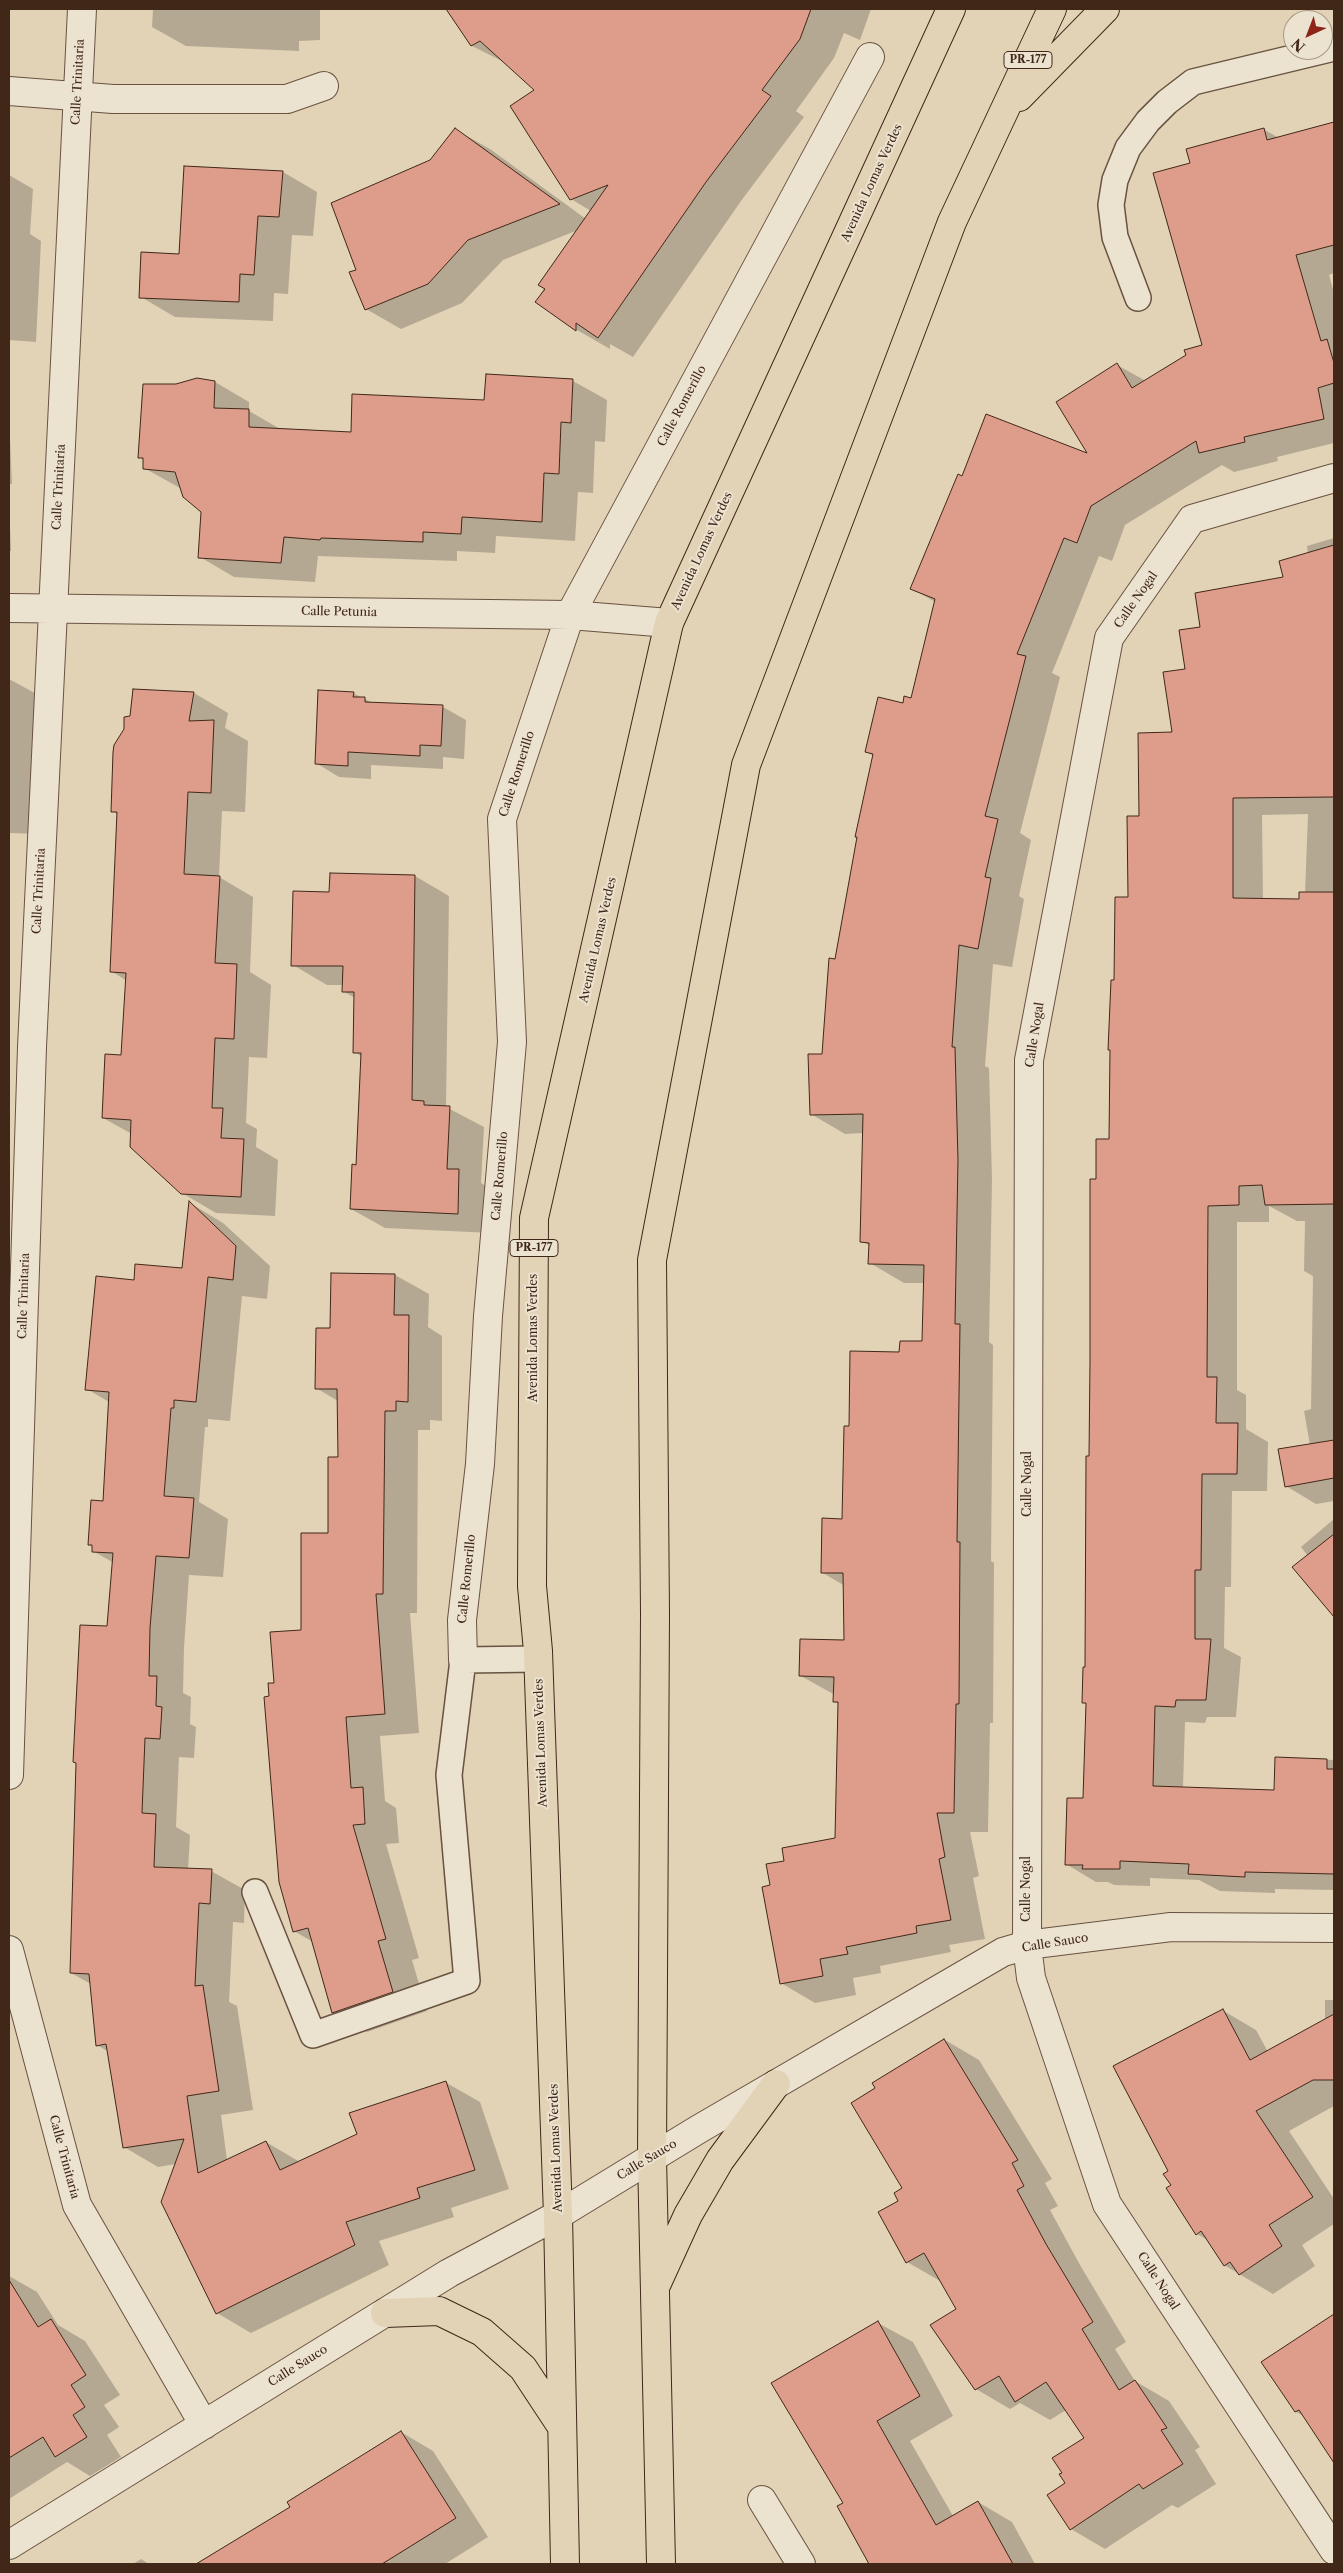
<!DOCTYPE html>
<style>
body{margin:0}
#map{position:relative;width:1343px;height:2573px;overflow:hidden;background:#e2d3b7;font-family:"Libre Caslon Text",serif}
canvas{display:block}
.frame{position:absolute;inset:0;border:10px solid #402718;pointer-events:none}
.north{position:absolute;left:1283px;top:10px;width:50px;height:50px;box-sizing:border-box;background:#ece2d0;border:1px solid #a79786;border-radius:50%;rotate:223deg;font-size:14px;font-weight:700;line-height:20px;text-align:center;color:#402718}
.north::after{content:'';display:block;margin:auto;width:18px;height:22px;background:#8f2418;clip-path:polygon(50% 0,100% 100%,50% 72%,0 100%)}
</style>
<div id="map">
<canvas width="1343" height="2573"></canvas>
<div class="frame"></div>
<div class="north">N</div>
</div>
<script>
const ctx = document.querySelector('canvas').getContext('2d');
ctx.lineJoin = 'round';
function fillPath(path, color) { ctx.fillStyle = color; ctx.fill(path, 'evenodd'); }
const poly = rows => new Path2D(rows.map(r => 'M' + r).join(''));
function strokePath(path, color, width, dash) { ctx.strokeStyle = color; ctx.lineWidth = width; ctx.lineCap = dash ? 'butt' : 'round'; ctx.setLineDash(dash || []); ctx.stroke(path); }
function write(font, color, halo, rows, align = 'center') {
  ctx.font = font + ' "Libre Caslon Text",serif'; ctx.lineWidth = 4; ctx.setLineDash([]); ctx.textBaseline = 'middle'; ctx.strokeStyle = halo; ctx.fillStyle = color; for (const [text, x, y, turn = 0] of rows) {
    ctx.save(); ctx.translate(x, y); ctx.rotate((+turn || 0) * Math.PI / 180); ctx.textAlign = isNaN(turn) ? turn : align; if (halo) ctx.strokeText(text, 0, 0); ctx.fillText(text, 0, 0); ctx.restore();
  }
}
fillPath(poly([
 [153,9,320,9,320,40,299,41,299,51,186,46,152,27],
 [455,9,644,9,670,48,699,9,871,9,860,40,844,33,834,58,796,111,804,117,741,201,633,357,610,344,610,349,577,330,536,302,578,230,503,260,462,303,401,329,366,309,358,270,431,162,456,130,490,149,586,219,591,211,571,199,536,91,508,64,472,46,450,11],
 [1334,123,1334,273,1329,275,1334,293,1334,443,1277,457,1278,461,1234,472,1222,465,1125,525,1112,561,1099,556,1052,673,1060,677,1020,833,1031,840,1019,896,1024,899,1012,967,993,964,985,1066,989,1068,992,1180,989,1342,993,1345,991,1561,994,1563,993,1723,990,1723,988,1832,970,1832,979,1876,973,1878,985,1939,949,1945,951,1952,880,1966,881,1973,853,1978,856,1995,815,2003,781,1983,771,1886,786,1862,837,1839,839,1704,835,1702,835,1695,801,1676,846,1642,845,1586,823,1573,843,1520,850,1428,900,1353,923,1342,924,1283,904,1283,870,1263,870,1246,862,1241,864,1133,845,1134,811,1114,823,1055,836,960,874,756,866,752,904,704,912,700,935,602,911,588,962,478,1090,456,1117,365,1146,381,1204,346,1192,164,1263,129,1279,138],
 [185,167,283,172,317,192,313,236,292,235,288,294,274,293,273,321,175,317,141,297,181,255],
 [9,175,33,189,30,234,41,241,36,342,9,340],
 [197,380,215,382,249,402,249,411,282,430,352,433,573,381,607,400,605,442,595,441,593,493,578,492,575,541,496,536,495,553,457,551,457,561,318,556,315,582,234,577,200,557,202,512,180,488,144,468,144,460,139,457,176,386],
 [9,416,12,484,9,484],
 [9,500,11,551,9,551],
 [1334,538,1334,1501,1316,1504,1286,1486,1310,1445,1304,1411,1311,1409,1313,1276,1304,1271,1305,1221,1297,1221,1269,1206,1269,1222,1237,1222,1237,1390,1246,1395,1246,1429,1268,1442,1267,1491,1232,1491,1231,1587,1225,1587,1224,1648,1241,1657,1236,1717,1207,1717,1205,1723,1185,1722,1183,1788,1276,1791,1276,1758,1334,1760,1334,1890,1275,1889,1275,1893,1220,1891,1199,1880,1150,1878,1150,1886,1114,1885,1108,1882,1096,1882,1066,1864,1084,1800,1088,1705,1083,1702,1086,1668,1097,1180,1110,1140,1116,981,1140,817,1173,733,1186,670,1201,628,1285,578,1308,554,1307,546],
 [1308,814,1305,894,1300,900,1263,900,1262,815],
 [9,679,44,698,38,834,9,833],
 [134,690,194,693,228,713,225,728,248,741,245,812,222,811,219,877,253,897,250,972,271,985,267,1058,249,1057,246,1123,257,1129,256,1147,278,1160,275,1216,216,1213,182,1193,132,1134,103,1118,122,1056,127,981,111,971,118,815,113,811,132,717],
 [353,693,373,703,443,707,466,720,464,759,443,757,443,769,371,765,371,779,339,777,316,763],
 [415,876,449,896,446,1107,484,1127,481,1183,493,1190,492,1233,385,1228,351,1209,357,1166,362,1057,355,1052,355,998,343,991,343,985,327,985,293,965,331,893],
 [190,1203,223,1223,270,1266,267,1299,242,1296,230,1421,208,1419,208,1427,205,1427,199,1502,228,1519,223,1577,189,1575,184,1648,183,1693,191,1697,190,1724,196,1727,194,1758,179,1757,176,1827,190,1835,188,1870,211,1871,245,1890,244,1923,233,1922,229,2002,237,2006,253,2110,221,2115,227,2160,266,2142,300,2162,358,2135,445,2082,480,2102,509,2189,451,2208,454,2217,379,2241,389,2265,251,2333,217,2313,176,2164,158,2167,124,2147,109,2052,97,2045,91,1984,71,1973,114,1563,93,1551,94,1547,89,1544,104,1502,109,1402,87,1389,135,1281,183,1270],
 [395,1275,429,1294,428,1327,442,1336,442,1421,430,1420,430,1430,418,1430,417,1613,410,1613,419,1733,380,1736,385,1801,396,1808,399,1843,386,1844,419,1958,412,1960,427,2011,367,2032,333,2012,313,1942,294,1931,276,1684,302,1631,329,1534,339,1458,338,1401,316,1388,331,1329],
 [1334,1519,1334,1606,1319,1598,1308,1556,1301,1547],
 [1325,2000,1334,2000,1334,2106,1289,2131,1334,2199,1334,2224,1302,2245,1315,2266,1273,2294,1224,2265,1208,2240,1197,2234,1173,2186,1170,2172,1222,2010,1256,2030,1268,2052,1325,2021],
 [945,2040,979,2060,1052,2179,1045,2183,1058,2206,1050,2210,1080,2265,1126,2342,1115,2349,1135,2381,1169,2401,1200,2447,1195,2450,1216,2484,1178,2508,1172,2505,1105,2549,1071,2529,1063,2473,1086,2439,1066,2410,1050,2420,1020,2403,1010,2409,976,2389,957,2310,942,2282,907,2262,899,2201],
 [9,2276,37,2292,58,2325,85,2341,120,2395,104,2405,119,2427,107,2435,121,2457,90,2476,67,2462,9,2499],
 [1332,2318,1334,2319,1334,2450,1323,2444,1306,2417,1296,2412],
 [878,2323,913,2342,953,2416,910,2441,953,2516,978,2502,1012,2522,1035,2564,871,2564,839,2507,845,2503],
 [401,2432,433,2451,488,2537,445,2564,198,2564,291,2507],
 [141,2559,149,2564,133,2564]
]), '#0003');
const building = poly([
 [446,9,811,9,800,39,762,90,771,96,706,182,598,338,576,323,576,331,535,302,545,289,538,285,608,185,570,200,510,106,534,90,480,41,471,46,446,9],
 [1334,122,1334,245,1296,255,1321,341,1327,339,1334,363,1334,383,1318,388,1324,419,1244,437,1245,442,1199,453,1196,441,1091,506,1077,543,1064,538,1017,654,1026,656,985,816,998,819,985,877,991,878,978,949,959,945,952,1047,955,1047,958,1160,955,1324,960,1324,957,1542,960,1542,959,1704,956,1704,954,1813,937,1813,945,1857,939,1859,951,1920,916,1926,917,1933,846,1947,848,1954,820,1959,823,1976,780,1984,762,1887,770,1885,766,1864,784,1861,782,1848,835,1838,838,1702,833,1702,834,1677,799,1676,800,1639,844,1640,843,1573,821,1573,822,1518,842,1519,844,1426,849,1426,850,1351,899,1352,900,1341,922,1341,924,1265,868,1264,869,1243,860,1242,863,1114,810,1115,808,1054,822,1054,829,958,835,959,857,837,855,837,873,754,865,752,878,697,903,703,904,696,911,698,935,599,910,589,958,474,962,476,986,414,1087,453,1056,402,1117,363,1132,388,1186,355,1184,350,1202,345,1153,173,1190,163,1186,149,1264,128,1267,140,1334,122],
 [455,128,560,204,468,240,428,284,365,310,349,272,356,270,331,203,430,160,455,128],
 [184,166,283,171,279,217,258,216,254,275,240,274,239,302,139,298,141,252,179,254,184,166],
 [486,374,573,379,571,423,561,422,559,474,544,473,542,522,462,517,461,534,423,532,423,542,321,538,320,540,284,537,281,563,198,558,201,512,183,497,175,472,143,469,143,458,138,458,143,384,176,384,197,378,215,381,214,408,249,409,249,427,351,432,352,394,484,400,486,374],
 [1334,545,1334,797,1233,798,1233,898,1299,899,1299,892,1334,892,1334,1204,1265,1205,1262,1185,1239,1186,1239,1205,1208,1206,1207,1377,1217,1377,1216,1423,1238,1423,1237,1474,1202,1474,1201,1570,1195,1570,1195,1639,1211,1639,1206,1700,1176,1700,1175,1707,1155,1706,1153,1786,1274,1790,1275,1757,1327,1759,1327,1769,1334,1769,1334,1874,1245,1872,1245,1877,1188,1874,1189,1864,1120,1861,1120,1869,1082,1869,1083,1865,1065,1865,1067,1798,1083,1798,1086,1703,1082,1703,1083,1667,1085,1667,1086,1456,1089,1456,1090,1360,1090,1179,1096,1179,1096,1139,1109,1139,1110,1050,1108,1050,1111,980,1114,980,1115,897,1128,897,1127,816,1139,816,1138,733,1172,732,1163,672,1185,669,1179,630,1200,627,1195,593,1283,577,1279,561,1334,545],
 [133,689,194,692,189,721,214,720,211,793,188,792,184,874,220,876,215,963,237,964,234,1039,215,1038,212,1108,223,1108,221,1138,244,1139,241,1197,181,1194,130,1147,131,1120,102,1118,105,1054,121,1055,126,973,110,972,117,812,111,812,113,752,114,745,124,729,124,717,130,716,133,689],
 [318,690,354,692,353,697,365,697,365,702,443,705,441,746,420,745,420,756,348,752,348,766,315,764,318,690],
 [330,873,415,875,412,1100,424,1101,424,1105,450,1106,447,1169,459,1169,458,1214,350,1209,352,1164,356,1165,361,1053,353,1053,354,992,342,992,343,966,291,966,293,891,329,892,330,873],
 [189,1201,236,1246,233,1280,208,1277,196,1402,174,1400,174,1408,171,1408,164,1496,194,1498,189,1558,156,1556,150,1628,149,1676,157,1676,156,1706,162,1707,160,1739,145,1738,142,1813,156,1814,154,1867,212,1869,210,1904,199,1903,195,1986,203,1985,219,2091,187,2096,198,2173,266,2141,280,2170,357,2134,349,2113,446,2081,475,2170,417,2188,420,2198,346,2222,355,2245,216,2314,161,2202,184,2139,123,2148,106,2044,96,2046,89,1974,70,1973,76,1763,73,1762,80,1625,107,1626,113,1553,92,1552,92,1545,88,1545,91,1500,103,1501,109,1392,85,1390,96,1276,134,1280,135,1264,182,1268,189,1201],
 [331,1273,395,1274,394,1315,409,1315,408,1402,396,1401,396,1411,385,1411,383,1594,376,1594,385,1714,346,1717,351,1788,363,1787,365,1824,353,1825,386,1939,378,1941,393,1992,332,2013,308,1928,293,1932,279,1882,264,1697,269,1696,268,1683,274,1683,270,1632,301,1630,301,1533,328,1533,328,1457,338,1457,337,1389,315,1389,316,1328,330,1328,331,1273],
 [1334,1440,1334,1478,1285,1487,1278,1449,1334,1440],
 [1334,1534,1334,1617,1292,1567,1334,1534],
 [1223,2009,1250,2060,1334,2014,1334,2080,1313,2080,1256,2111,1313,2197,1269,2225,1282,2246,1239,2275,1230,2262,1224,2266,1201,2231,1196,2235,1166,2188,1171,2185,1163,2174,1168,2171,1113,2066,1223,2009],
 [944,2039,1018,2160,1012,2163,1024,2186,1017,2190,1046,2244,1093,2322,1082,2329,1119,2390,1135,2380,1167,2428,1161,2430,1183,2464,1143,2489,1139,2484,1070,2530,1047,2495,1065,2483,1059,2474,1062,2473,1052,2458,1084,2438,1046,2382,1015,2402,999,2376,975,2390,930,2325,956,2309,924,2253,906,2263,878,2212,898,2201,894,2193,902,2188,851,2103,875,2088,872,2083,944,2039],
 [9,2280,38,2327,51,2319,86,2375,71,2385,85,2407,73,2415,87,2437,55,2457,43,2437,9,2458,9,2280],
 [1334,2314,1334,2463,1299,2410,1295,2412,1261,2362,1334,2314],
 [878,2321,920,2396,877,2421,936,2525,978,2501,1013,2564,869,2564,837,2506,843,2503,771,2383,878,2321],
 [401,2431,456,2518,382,2564,196,2564,290,2507,287,2502,401,2431]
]);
fillPath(building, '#de9c8b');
strokePath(building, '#402718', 1);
const service = poly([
 [1138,298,1115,237,1111,205,1115,180,1128,148,1148,121,1167,102,1193,82,1334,48],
 [255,1892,313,2035,467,1981,449,1775,463,1660,538,1659]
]);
const minor = poly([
 [9,91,113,99,287,99,324,86],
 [1334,478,1192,519,1109,638,1029,1060,1027,1945,1031,1978,1107,2204,1334,2550],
 [9,608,570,615,669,623],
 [463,1660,462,1620,480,1464,488,1316,512,1042,502,819,570,615,870,57],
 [9,1775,32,1047,82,9],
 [9,1950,77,2205,204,2425],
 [762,2500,801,2564],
 [9,2545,449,2273,558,2215,699,2129,1003,1952,1027,1945,1171,1927,1334,1928]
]);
const primary = poly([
 [1019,97,1105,9],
 [657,2283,688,2215,720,2160,776,2084],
 [385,2313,439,2311,482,2332,523,2368,562,2427],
 [565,2564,558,2215,538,1651,532,1586,534,1218,669,623,951,9],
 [661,2564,652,2157,655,1614,652,1260,746,765,952,222,1052,9]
]);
strokePath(service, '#685240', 28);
strokePath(minor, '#685240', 30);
strokePath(primary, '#402718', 30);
strokePath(service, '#ece2d0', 25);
strokePath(minor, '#ece2d0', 28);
strokePath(primary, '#e2d3b7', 28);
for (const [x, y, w] of [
 [1028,60,48],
 [534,1248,48]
]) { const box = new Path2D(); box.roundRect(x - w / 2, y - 8.5, w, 17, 4); ctx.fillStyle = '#ece2d0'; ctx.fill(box); strokePath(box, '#402718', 1); }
write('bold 11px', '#402718', null, [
 ["PR-177",1028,60],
 ["PR-177",534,1248]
]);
write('12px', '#402718', '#ece2d0', [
 ["Calle Trinitaria",78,82,-87],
 ["Avenida Lomas Verdes",872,183,-65],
 ["Calle Romerillo",682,406,-62],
 ["Calle Trinitaria",59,487,-87],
 ["Avenida Lomas Verdes",702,551,-65],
 ["Calle Nogal",1136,600,-55],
 ["Calle Petunia",339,612,1],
 ["Calle Romerillo",517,774,-72],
 ["Calle Trinitaria",39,891,-87],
 ["Avenida Lomas Verdes",598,940,-77],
 ["Calle Nogal",1035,1035,-81],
 ["Calle Romerillo",500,1176,-85],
 ["Calle Trinitaria",24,1296,-88],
 ["Avenida Lomas Verdes",534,1338,-90],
 ["Calle Nogal",1028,1484,-90],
 ["Calle Romerillo",467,1579,-84],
 ["Avenida Lomas Verdes",541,1743,-92],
 ["Calle Nogal",1027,1889,-90],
 ["Calle Sauco",1055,1943,-9],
 ["Avenida Lomas Verdes",556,2148,-92],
 ["Calle Trinitaria",64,2157,75],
 ["Calle Sauco",647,2160,-31],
 ["Calle Nogal",1158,2281,57],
 ["Calle Sauco",298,2366,-32]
]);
</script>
